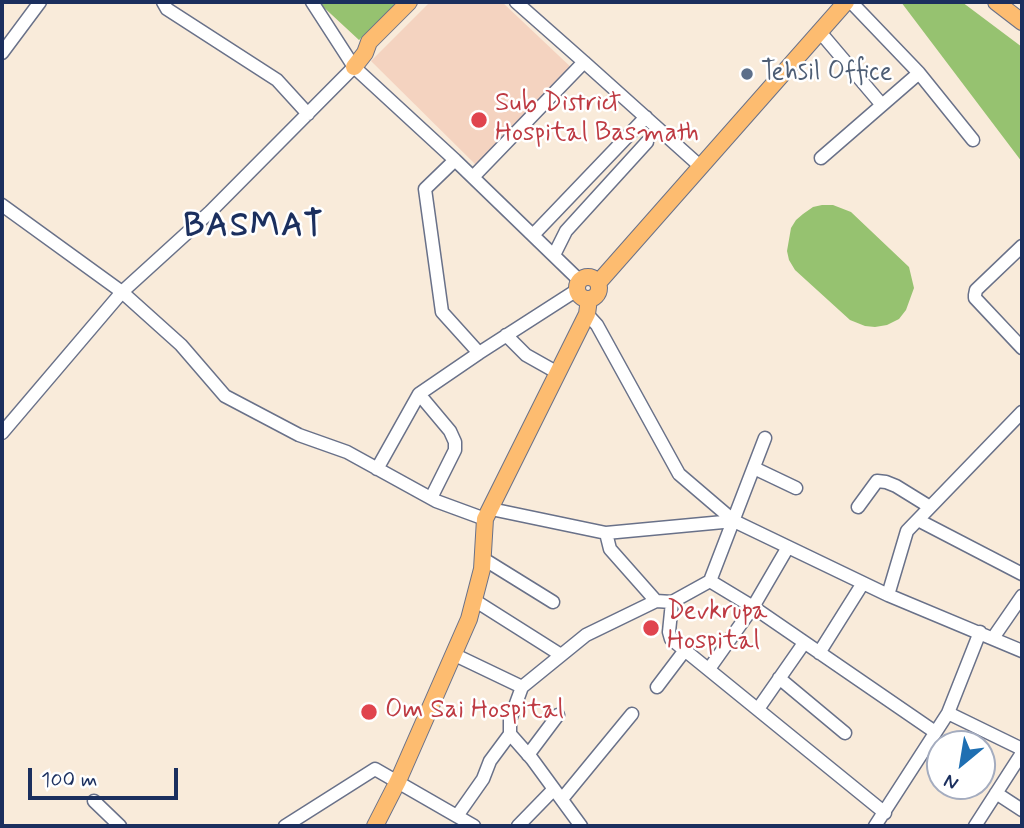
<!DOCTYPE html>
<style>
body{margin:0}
#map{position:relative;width:1024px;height:828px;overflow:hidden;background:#f9ebda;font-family:Mynerve,sans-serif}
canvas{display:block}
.frame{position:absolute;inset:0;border:4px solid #1b2f5e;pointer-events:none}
.north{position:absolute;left:926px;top:730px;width:70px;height:70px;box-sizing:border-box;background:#fff;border:2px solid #a4acbf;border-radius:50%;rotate:210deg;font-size:19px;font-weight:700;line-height:28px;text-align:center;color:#1b2f5e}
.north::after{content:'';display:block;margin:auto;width:24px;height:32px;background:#1f6fb2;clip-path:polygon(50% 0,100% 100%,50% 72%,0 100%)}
.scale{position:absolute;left:28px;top:768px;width:150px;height:32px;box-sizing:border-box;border:4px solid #1b2f5e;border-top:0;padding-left:9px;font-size:21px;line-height:24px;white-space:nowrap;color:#1b2f5e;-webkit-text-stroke:5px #fff;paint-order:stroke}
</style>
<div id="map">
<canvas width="1024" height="828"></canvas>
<div class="frame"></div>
<div class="north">N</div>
<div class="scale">100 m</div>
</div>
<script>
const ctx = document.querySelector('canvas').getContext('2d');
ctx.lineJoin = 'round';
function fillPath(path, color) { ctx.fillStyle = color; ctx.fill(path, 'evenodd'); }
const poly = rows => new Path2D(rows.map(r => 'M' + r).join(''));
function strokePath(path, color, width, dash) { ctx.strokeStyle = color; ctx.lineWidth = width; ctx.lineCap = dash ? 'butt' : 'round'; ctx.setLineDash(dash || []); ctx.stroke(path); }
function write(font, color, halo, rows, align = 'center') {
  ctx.font = font + ' Mynerve,sans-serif'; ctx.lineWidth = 5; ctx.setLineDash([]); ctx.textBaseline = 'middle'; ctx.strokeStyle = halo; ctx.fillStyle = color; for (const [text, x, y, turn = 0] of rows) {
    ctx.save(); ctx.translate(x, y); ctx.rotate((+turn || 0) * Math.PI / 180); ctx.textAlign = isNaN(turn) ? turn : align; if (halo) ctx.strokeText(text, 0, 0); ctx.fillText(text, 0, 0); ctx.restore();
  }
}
fillPath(poly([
 [430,2,502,2,575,71,480,169,371,61]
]), '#f4d3c0');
fillPath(poly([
 [318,2,399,2,359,40],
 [901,2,962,2,1022,47,1022,162],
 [822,205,833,205,851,212,909,267,914,288,906,310,899,319,887,325,875,327,865,326,850,320,795,270,789,260,787,251,791,228,796,220,803,214,813,207]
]), '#96c270');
const minor = poly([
 [163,2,167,9,277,80,308,114],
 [312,2,354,67,455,160,579,280],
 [851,2,919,73,973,140],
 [820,32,882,105],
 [2,53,40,2],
 [584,62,701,167],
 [821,158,919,73],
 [473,177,584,62,516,2],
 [2,205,122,292,181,345,225,396,299,435,347,452,436,501,485,519],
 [533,235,646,117],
 [1022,246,976,290,975,295,975,298,1022,348],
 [554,255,566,231,647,142],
 [587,314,597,325,679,474,734,521,888,595],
 [506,335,526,355,558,373],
 [479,353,577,290],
 [419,394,450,431,455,442,455,450,431,498],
 [1022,412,907,531,888,595,1022,651],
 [2,433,122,292,210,212,354,67],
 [754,468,796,488],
 [377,469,419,394,479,353,442,312,425,189,455,160],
 [858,507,877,481,886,482,896,486,930,507],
 [491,509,606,533,734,521],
 [918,520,1022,574],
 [606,533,610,549,656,601],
 [482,558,553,602],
 [710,581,753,607,935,732],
 [474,600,561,655],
 [672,602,669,632,671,639,885,813],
 [980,632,948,713,1022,749],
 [993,638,1022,596],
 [819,653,863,583],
 [453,654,522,687],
 [709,669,753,607,788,547],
 [779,678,845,733],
 [657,687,685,650],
 [758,709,804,643],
 [528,755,558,715],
 [996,793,1022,810],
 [562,799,632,714],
 [94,801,120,826],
 [457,816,483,779,490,761,510,734],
 [285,826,375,769,474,826],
 [518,826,554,789],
 [581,826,532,759,510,734,510,720,522,687,586,635,656,601,672,602,710,581,765,438],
 [875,826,948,713],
 [975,826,1022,753]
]);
const major = poly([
 [996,2,1022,22],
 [354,67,365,53,369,42,409,2],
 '577 288a11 11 0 1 1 22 0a11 11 0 1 1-22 0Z',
 [598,283,846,2],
 [375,826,398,781,469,619,482,569,485,519,587,314,589,299]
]);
strokePath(minor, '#697189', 15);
strokePath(major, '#697189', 18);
strokePath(minor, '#fff', 12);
strokePath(major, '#fdbc70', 16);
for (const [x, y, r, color] of [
 [747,74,7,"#5c6f8a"],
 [479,120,9,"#e0444e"],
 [651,628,9,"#e0444e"],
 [369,712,9,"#e0444e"]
]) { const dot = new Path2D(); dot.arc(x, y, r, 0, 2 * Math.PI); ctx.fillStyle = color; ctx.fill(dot); strokePath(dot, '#fff', 2.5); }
write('26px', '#4e5e75', '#fff', [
 ["Tehsil Office",761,74]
], 'left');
write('26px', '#be3a42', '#fff', [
 ["Sub District",495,105],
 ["Hospital Basmath",495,135],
 ["Devkrupa",667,613],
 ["Hospital",667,643],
 ["Om Sai Hospital",385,712]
], 'left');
ctx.letterSpacing = '2px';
write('bold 33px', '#1b2f5e', '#fff', [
 ["BASMAT",254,228]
]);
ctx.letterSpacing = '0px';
</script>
